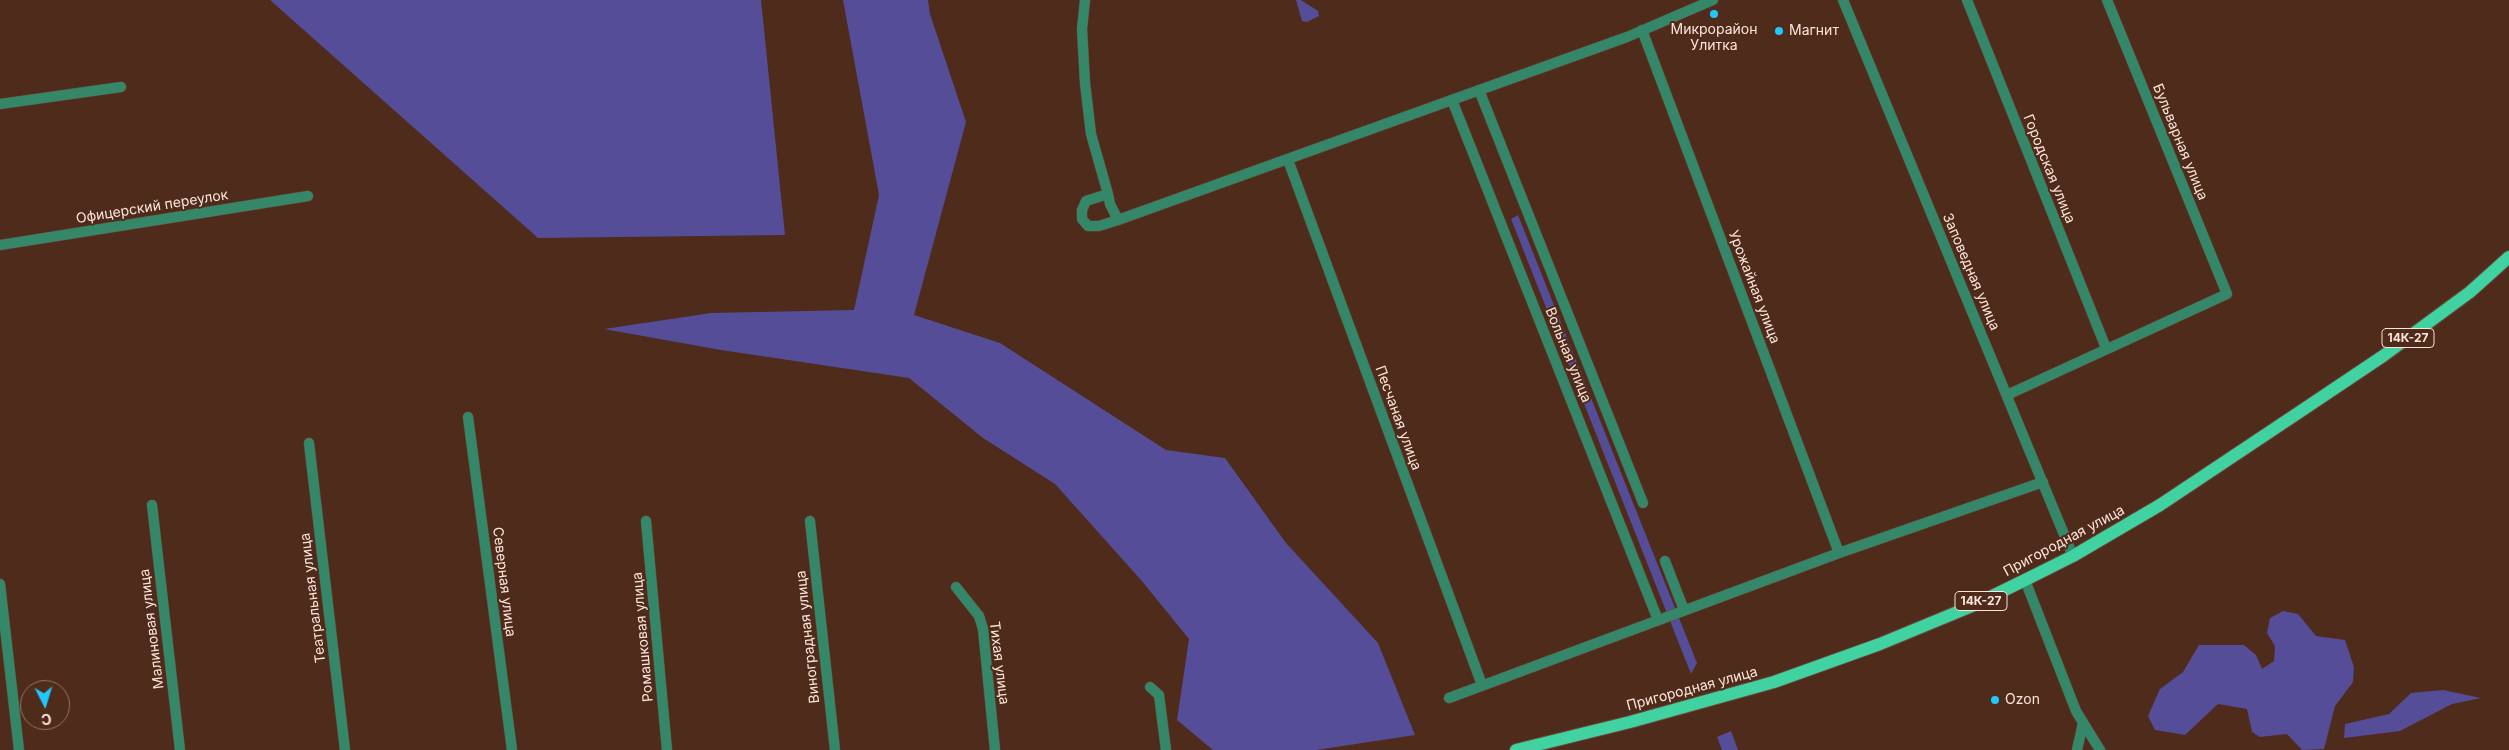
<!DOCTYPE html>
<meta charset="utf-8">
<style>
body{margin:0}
#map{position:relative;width:2509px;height:750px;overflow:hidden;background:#4e2b1a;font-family:Inter,sans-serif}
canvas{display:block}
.north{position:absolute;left:20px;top:680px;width:50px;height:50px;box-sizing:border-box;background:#4e2b1a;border:1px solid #947567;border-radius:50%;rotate:175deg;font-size:14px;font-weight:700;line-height:20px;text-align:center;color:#fce4da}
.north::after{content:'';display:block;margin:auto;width:18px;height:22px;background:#20c9fd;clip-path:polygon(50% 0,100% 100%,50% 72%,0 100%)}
</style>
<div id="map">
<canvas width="2509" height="750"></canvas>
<div class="north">С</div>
</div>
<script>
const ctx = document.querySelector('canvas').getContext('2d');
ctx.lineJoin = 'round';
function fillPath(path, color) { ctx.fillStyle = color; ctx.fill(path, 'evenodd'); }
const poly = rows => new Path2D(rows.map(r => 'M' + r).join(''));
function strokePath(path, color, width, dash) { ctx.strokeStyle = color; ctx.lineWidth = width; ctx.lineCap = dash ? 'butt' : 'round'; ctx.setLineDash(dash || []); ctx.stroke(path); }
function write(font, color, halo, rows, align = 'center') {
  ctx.font = font + ' Inter,sans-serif'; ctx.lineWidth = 4; ctx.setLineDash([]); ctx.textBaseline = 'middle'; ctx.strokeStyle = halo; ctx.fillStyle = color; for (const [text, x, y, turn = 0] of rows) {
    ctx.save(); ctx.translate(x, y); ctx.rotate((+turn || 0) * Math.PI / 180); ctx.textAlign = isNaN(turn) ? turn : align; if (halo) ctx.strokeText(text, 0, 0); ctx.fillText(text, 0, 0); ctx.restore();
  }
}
fillPath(poly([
 [270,0,761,0,785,235,538,238],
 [843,0,928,0,930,14,966,122,914,315,1000,343,1166,450,1225,458,1286,543,1378,643,1415,735,1316,750,1213,750,1177,720,1189,639,1141,580,1055,484,983,438,909,378,721,350,604,329,711,313,854,310,879,195],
 [1296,0,1301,0,1318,11,1319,16,1307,22,1302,21],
 [1518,215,1697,663,1691,674,1511,219],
 [2283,611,2298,614,2316,636,2345,640,2354,667,2353,682,2335,706,2324,749,2302,750,2287,734,2260,737,2252,732,2247,709,2218,704,2185,735,2155,730,2148,716,2160,689,2183,672,2199,645,2244,645,2256,655,2262,669,2274,661,2275,646,2267,633,2270,618],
 [2443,690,2481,698,2452,704,2400,731,2344,738,2345,724,2389,714,2411,693],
 [1731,731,1738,750,1722,750,1717,737]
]), '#554d98');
const minor = poly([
 [1085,0,1082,29,1085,83,1091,134,1108,194,1110,204,1118,220,1099,226,1088,226,1082,219,1082,210,1086,201,1108,194],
 [1843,0,2073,556],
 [1967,0,2106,348],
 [1642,30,1839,553],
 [1479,90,1643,503],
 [1452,100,1658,620],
 [0,104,121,87],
 [1288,160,1482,685],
 [0,245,308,196],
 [2007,395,2227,294,2107,0],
 [468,417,512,750],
 [309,443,345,750],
 [152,505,180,750],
 [646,521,667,750],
 [810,521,835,750],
 [1665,561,1684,610],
 [2025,580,2076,711,2100,750],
 [0,584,19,750],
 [956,587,979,616,983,629,995,750],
 [1150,687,1159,695,1166,750],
 [1449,698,1839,553,2043,482],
 [2077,750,2083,723]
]);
const tertiary = poly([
 [1118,220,1627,37,1713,0]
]);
const primary = poly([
 [1516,750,1630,722,1774,682,1880,644,1972,606,2025,580,2073,556,2160,505,2301,411,2383,356,2470,292,2509,257]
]);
strokePath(minor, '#6a4939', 11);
strokePath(tertiary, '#6a4939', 11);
strokePath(primary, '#6a4939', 14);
strokePath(minor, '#348769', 10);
strokePath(tertiary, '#348769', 10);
strokePath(primary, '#40d2a1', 12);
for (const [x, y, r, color] of [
 [1714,14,5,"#20c9fd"],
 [1779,31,5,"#20c9fd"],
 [1995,700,5,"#20c9fd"]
]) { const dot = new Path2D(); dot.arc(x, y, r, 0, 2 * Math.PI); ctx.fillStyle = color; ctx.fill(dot); strokePath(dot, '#4e2b1a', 2); }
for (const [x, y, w] of [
 [2408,338,52],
 [1981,601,52]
]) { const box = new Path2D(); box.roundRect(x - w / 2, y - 9.5, w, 19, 4); ctx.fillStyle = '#4e2b1a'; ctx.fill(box); strokePath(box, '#fce4da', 1); }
write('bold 12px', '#fce4da', null, [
 ["14К-27",2408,338],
 ["14К-27",1981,601]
]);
write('14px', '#fce4da', '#4e2b1a', [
 ["Микрорайон",1714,30,"center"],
 ["Улитка",1714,46,"center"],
 ["Магнит",1789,31],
 ["Ozon",2005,700]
], 'left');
write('14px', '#fce4da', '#4e2b1a', [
 ["Бульварная улица",2180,142,68],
 ["Городская улица",2049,169,68],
 ["Офицерский переулок",152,207,-9],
 ["Заповедная улица",1971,272,67],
 ["Урожайная улица",1754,287,69],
 ["Вольная улица",1568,355,68],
 ["Песчаная улица",1398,418,70],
 ["Пригородная улица",2064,541,-28],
 ["Северная улица",504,582,83],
 ["Театральная улица",313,598,-97],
 ["Малиновая улица",152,629,-97],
 ["Ромашковая улица",643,637,-95],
 ["Виноградная улица",808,637,-96],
 ["Тихая улица",999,663,83],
 ["Пригородная улица",1692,689,-15]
]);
</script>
